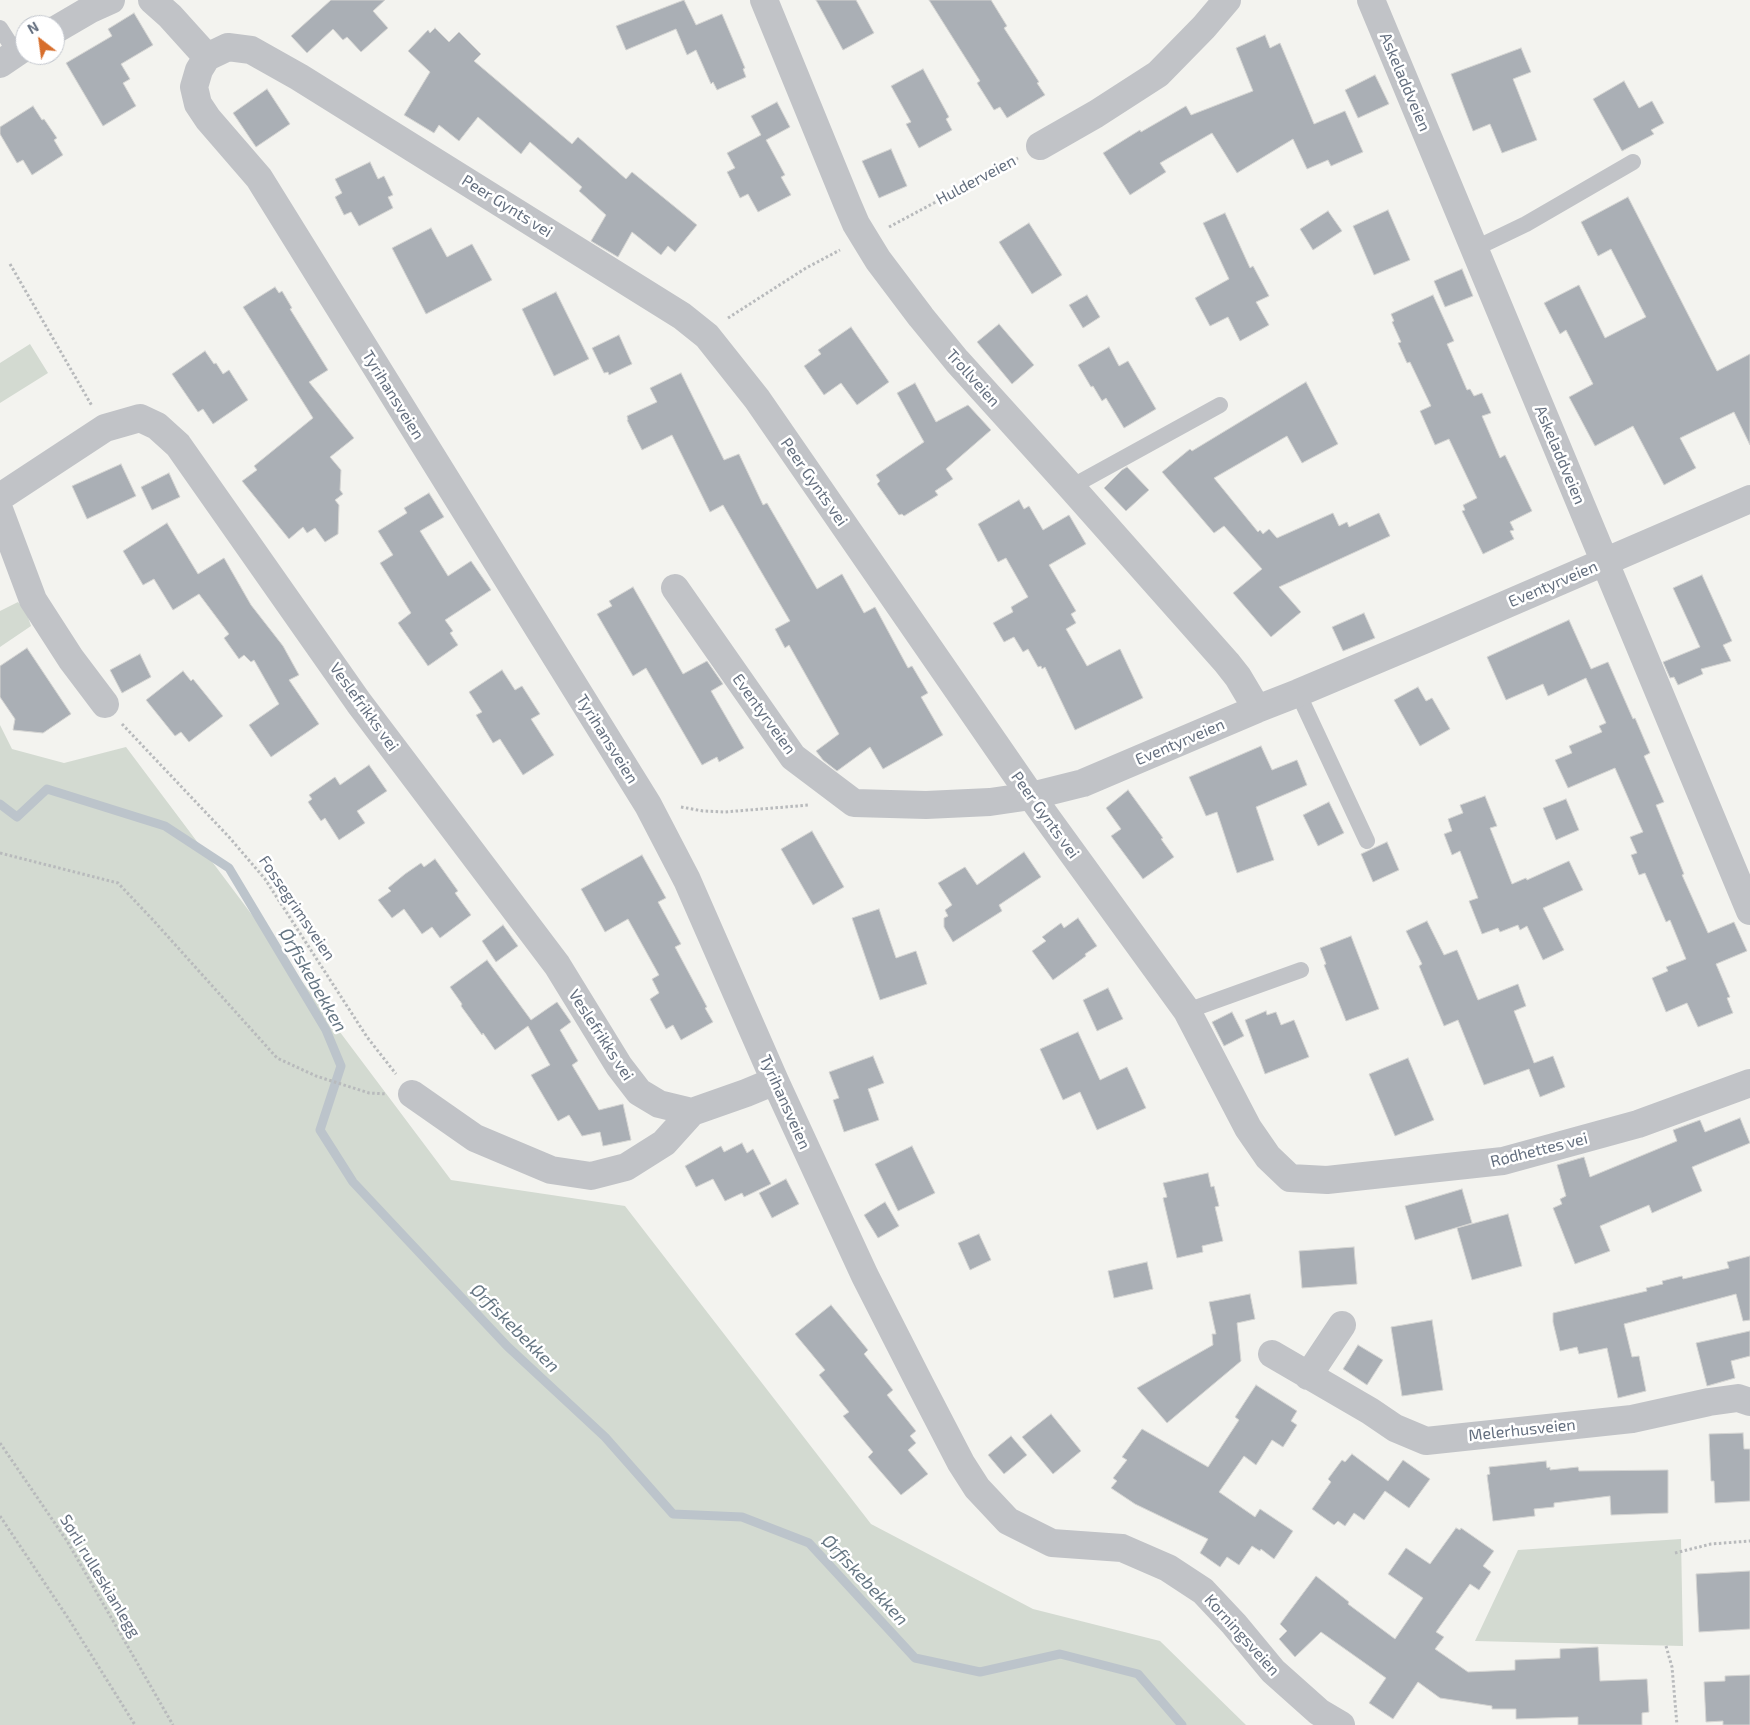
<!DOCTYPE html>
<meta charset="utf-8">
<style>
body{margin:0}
#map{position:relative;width:1750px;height:1725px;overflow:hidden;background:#f3f3ef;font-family:"Exo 2",sans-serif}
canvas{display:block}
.north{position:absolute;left:15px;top:15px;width:50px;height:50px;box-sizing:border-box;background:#fff;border:1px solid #c1c5cc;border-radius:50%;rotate:330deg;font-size:14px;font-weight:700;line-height:20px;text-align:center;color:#646f7f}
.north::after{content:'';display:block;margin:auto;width:18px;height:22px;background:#d76e2c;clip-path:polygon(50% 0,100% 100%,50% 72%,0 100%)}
</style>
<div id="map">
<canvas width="1750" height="1725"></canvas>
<div class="north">N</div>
</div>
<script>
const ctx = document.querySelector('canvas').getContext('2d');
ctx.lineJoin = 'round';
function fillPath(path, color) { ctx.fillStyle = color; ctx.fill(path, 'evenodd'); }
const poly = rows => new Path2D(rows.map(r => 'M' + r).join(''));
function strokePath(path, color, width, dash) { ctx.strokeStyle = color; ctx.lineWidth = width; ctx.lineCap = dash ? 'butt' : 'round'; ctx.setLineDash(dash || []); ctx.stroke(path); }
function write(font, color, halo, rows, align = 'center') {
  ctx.font = font + ' "Exo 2",sans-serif'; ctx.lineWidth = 5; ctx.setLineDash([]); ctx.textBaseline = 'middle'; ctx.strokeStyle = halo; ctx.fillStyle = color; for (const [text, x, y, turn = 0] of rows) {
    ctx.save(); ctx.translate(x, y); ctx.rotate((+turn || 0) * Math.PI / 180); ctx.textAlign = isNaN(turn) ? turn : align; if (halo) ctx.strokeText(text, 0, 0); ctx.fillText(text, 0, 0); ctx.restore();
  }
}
fillPath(poly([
 [30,344,48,373,0,403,0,363],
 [18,602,26,611,31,626,0,647,0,611],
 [0,725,12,749,64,763,126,747,451,1180,625,1206,871,1524,1033,1609,1160,1641,1246,1725,0,1725],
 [1681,1539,1683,1646,1475,1641,1518,1550]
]), '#d3dad1');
strokePath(poly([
 [0,804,17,817,47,789,165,826,229,868,326,1030,341,1066,320,1130,353,1182,507,1346,605,1437,673,1514,742,1517,809,1543,915,1658,980,1672,1060,1654,1138,1674,1182,1725]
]), '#bcc4cb', 9);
const building = poly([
 [331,0,385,0,373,11,388,28,361,52,347,37,343,40,333,29,307,53,291,36,331,0],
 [684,0,696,25,722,14,745,68,743,69,746,77,717,90,713,82,711,84,696,50,687,55,676,29,626,50,616,26,684,0],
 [816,0,856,0,874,33,843,50,816,0],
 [929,0,991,0,1007,26,1004,28,1039,82,1037,83,1045,95,1007,118,1000,107,994,110,977,83,980,81,929,0],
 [134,13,153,45,121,64,130,79,123,83,136,106,103,126,66,63,112,36,108,29,134,13],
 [435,28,449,42,459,32,481,54,474,61,572,144,578,137,626,179,632,172,697,225,675,252,668,246,661,255,632,232,618,257,591,241,606,215,579,191,582,187,530,142,521,154,478,117,459,141,439,125,434,133,404,115,430,72,408,51,428,30,430,33,435,28],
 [1265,35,1270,48,1280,43,1314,124,1345,111,1363,152,1331,166,1328,160,1307,169,1293,139,1237,173,1212,133,1160,163,1166,172,1130,195,1103,153,1140,130,1141,132,1186,106,1191,115,1253,91,1236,48,1265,35],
 [1521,48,1531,72,1513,79,1537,140,1502,153,1490,124,1473,131,1451,74,1521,48],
 [923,69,949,117,946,119,952,130,919,148,906,124,911,122,891,86,923,69],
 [1375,75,1389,104,1358,118,1345,90,1375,75],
 [1624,81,1639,108,1652,101,1664,123,1651,130,1654,134,1622,151,1593,99,1624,81],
 [267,89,290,124,256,147,233,113,267,89],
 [777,102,790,127,766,140,785,175,781,177,791,195,758,212,748,194,740,198,727,172,735,168,727,153,761,135,751,116,777,102],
 [33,106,42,120,44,119,57,138,54,140,63,155,32,175,23,160,17,163,0,134,0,127,33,106],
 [891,149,907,186,879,198,862,161,891,149],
 [370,162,378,179,384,176,393,195,388,197,393,208,359,226,351,212,344,215,335,197,342,193,335,179,370,162],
 [1628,197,1717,371,1750,354,1750,445,1734,412,1680,438,1696,468,1664,485,1633,426,1595,446,1569,397,1593,384,1566,330,1560,334,1544,303,1579,285,1605,338,1646,317,1611,249,1598,256,1581,222,1628,197],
 [1388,210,1410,260,1374,275,1353,226,1388,210],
 [1328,211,1342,231,1313,250,1300,229,1328,211],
 [1225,213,1250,268,1253,266,1269,296,1256,302,1269,325,1240,341,1228,317,1210,326,1195,298,1229,279,1203,223,1225,213],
 [1029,223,1062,275,1032,294,999,242,1029,223],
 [431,228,447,257,472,244,492,280,426,314,392,248,431,228],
 [1462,269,1473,296,1445,307,1434,281,1462,269],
 [275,287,279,293,282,291,292,308,290,309,328,370,309,382,354,438,330,457,341,470,340,490,343,494,335,500,339,505,338,534,325,542,315,528,307,533,303,527,289,539,242,481,257,470,254,466,313,418,243,307,275,287],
 [556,292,589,359,554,376,522,309,556,292],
 [1087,295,1100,317,1083,328,1069,305,1087,295],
 [1433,295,1454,341,1447,344,1467,390,1470,389,1474,396,1482,393,1491,413,1482,416,1500,458,1505,455,1532,511,1510,522,1514,530,1510,531,1514,539,1483,554,1462,511,1465,510,1463,505,1477,498,1449,439,1435,445,1420,411,1431,406,1410,362,1407,363,1398,343,1401,342,1392,322,1394,321,1391,314,1433,295],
 [999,324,1034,365,1012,384,977,342,999,324],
 [851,327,889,382,857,405,841,383,824,395,804,366,821,354,818,350,851,327],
 [619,335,632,364,609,375,608,372,604,373,592,348,619,335],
 [1109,347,1119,366,1128,361,1156,409,1124,428,1106,398,1102,401,1093,386,1091,387,1078,365,1109,347],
 [205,351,214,364,216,363,223,374,229,370,248,400,213,424,203,409,198,412,172,374,205,351],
 [681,373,724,460,739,454,763,505,767,503,817,589,842,574,864,613,875,607,908,668,912,666,928,693,921,697,943,735,883,769,870,747,837,771,823,760,816,751,839,734,789,645,785,648,775,629,790,621,759,568,723,505,710,512,672,435,642,450,627,420,628,420,627,416,657,402,650,388,681,373],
 [1306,382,1338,444,1302,463,1287,436,1214,478,1258,532,1260,530,1263,534,1269,529,1277,538,1333,513,1339,526,1347,522,1349,527,1379,513,1390,536,1279,587,1301,612,1271,637,1233,593,1262,569,1224,526,1214,533,1162,472,1190,449,1192,451,1306,382],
 [915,383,936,422,968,405,991,430,946,469,953,479,935,491,938,495,904,516,902,514,899,515,877,484,880,481,876,475,924,442,897,393,915,383],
 [121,464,136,496,87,519,72,486,121,464],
 [1127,467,1149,490,1126,511,1104,488,1122,470,1127,467],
 [169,473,180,497,152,510,141,487,169,473],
 [429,493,444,517,420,531,448,576,471,561,491,590,445,620,453,631,450,633,458,645,428,666,398,623,411,613,380,563,393,555,378,531,407,513,404,508,429,493],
 [1019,500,1024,509,1029,506,1043,530,1069,515,1086,544,1049,565,1076,611,1071,614,1076,623,1066,629,1087,666,1120,649,1143,698,1075,730,1045,667,1042,669,1041,666,1038,667,1028,649,1023,652,1014,637,1004,642,993,623,1013,612,1011,607,1028,597,1006,558,998,562,978,524,1019,500],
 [167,523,198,574,224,558,251,605,283,646,299,675,289,680,319,724,271,757,249,725,279,704,254,660,251,662,244,655,239,659,224,638,229,634,199,594,173,610,154,579,143,585,123,551,167,523],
 [1702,575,1732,641,1723,645,1731,661,1701,669,1703,674,1678,685,1674,677,1670,678,1663,662,1700,647,1673,588,1702,575],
 [633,587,683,674,707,661,723,684,711,691,744,748,719,762,717,757,702,765,646,668,633,676,597,614,612,606,609,601,633,587],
 [1364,613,1375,638,1343,651,1332,627,1364,613],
 [1569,620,1591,669,1608,662,1633,719,1635,718,1650,753,1644,756,1664,802,1656,805,1684,874,1682,875,1708,933,1734,922,1747,951,1716,964,1730,997,1727,998,1733,1013,1698,1027,1687,1003,1666,1012,1652,978,1668,971,1666,967,1686,959,1670,920,1666,922,1645,873,1639,875,1631,855,1637,853,1630,837,1643,832,1615,768,1568,788,1555,760,1572,753,1569,746,1602,732,1599,726,1606,723,1586,678,1548,696,1543,684,1506,700,1487,657,1569,620],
 [27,648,71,714,43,733,13,730,15,719,0,697,0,666,27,648],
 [140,654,151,677,122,693,110,670,140,654],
 [502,670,515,690,522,686,540,714,531,719,554,755,523,775,500,739,493,743,476,715,482,712,469,692,502,670],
 [183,671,191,681,193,679,223,716,189,742,181,732,175,736,146,700,183,671],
 [1418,687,1426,701,1432,698,1450,729,1420,746,1394,700,1418,687],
 [1261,746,1272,770,1297,760,1307,785,1256,807,1274,860,1237,873,1217,812,1206,816,1189,777,1261,746],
 [369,765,387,791,357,811,365,823,339,840,325,818,321,821,308,802,312,799,309,795,335,777,340,785,369,765],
 [1128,790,1163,838,1161,839,1174,857,1143,879,1111,836,1121,829,1106,808,1128,790],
 [1485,796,1497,826,1490,828,1512,884,1526,878,1527,880,1569,861,1583,890,1543,908,1564,950,1543,960,1527,926,1520,930,1518,925,1500,932,1498,928,1482,934,1469,901,1478,898,1460,851,1452,855,1444,834,1452,831,1448,819,1463,813,1460,805,1485,796],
 [1566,799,1579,830,1556,840,1543,808,1566,799],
 [1329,802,1344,833,1318,846,1303,815,1329,802],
 [812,831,844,887,813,905,781,849,812,831],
 [1387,842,1399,870,1373,882,1361,854,1387,842],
 [1024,852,1041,877,999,905,1002,911,953,942,944,927,944,918,948,916,945,910,952,905,938,883,965,867,977,885,1024,852],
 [642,855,666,898,658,902,681,944,675,947,707,1007,705,1008,713,1022,681,1040,673,1025,666,1029,650,999,659,993,652,979,659,975,628,919,605,932,581,889,642,855],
 [435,859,458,891,455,893,471,915,440,938,432,927,422,934,404,909,392,918,378,900,391,891,388,888,405,874,421,863,424,867,435,859],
 [879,909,896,958,916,951,927,984,880,1000,852,918,879,909],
 [1078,918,1097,946,1085,954,1086,956,1053,980,1032,951,1046,941,1042,937,1061,923,1064,928,1078,918],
 [1427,921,1444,955,1457,950,1478,1000,1518,984,1526,1006,1514,1011,1534,1063,1553,1056,1565,1087,1540,1097,1529,1069,1484,1085,1458,1020,1444,1026,1419,966,1422,964,1406,931,1427,921],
 [503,925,518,946,496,962,482,941,503,925],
 [1351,936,1379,1009,1346,1021,1324,965,1326,964,1320,948,1351,936],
 [487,960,531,1020,557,1002,571,1022,560,1030,578,1061,572,1065,599,1110,623,1104,631,1140,603,1146,600,1132,582,1136,569,1115,558,1121,531,1075,550,1065,528,1026,495,1050,483,1033,482,1035,461,1006,462,1004,450,987,487,960],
 [1108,988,1123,1019,1097,1031,1083,1000,1108,988],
 [1266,1011,1267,1015,1276,1012,1281,1025,1294,1020,1309,1057,1265,1074,1245,1020,1266,1011],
 [1232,1012,1244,1036,1224,1046,1212,1022,1232,1012],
 [1078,1032,1100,1080,1127,1067,1146,1108,1097,1130,1080,1092,1063,1100,1040,1049,1078,1032],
 [873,1056,884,1083,868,1089,879,1120,844,1132,833,1100,839,1098,829,1072,873,1056],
 [1408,1058,1434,1120,1395,1136,1369,1074,1408,1058],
 [1740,1118,1750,1143,1692,1167,1702,1191,1652,1213,1649,1205,1600,1226,1610,1251,1575,1264,1553,1208,1562,1204,1560,1199,1566,1196,1557,1165,1584,1157,1590,1177,1677,1141,1673,1130,1700,1120,1705,1132,1740,1118],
 [742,1143,747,1153,753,1149,771,1184,744,1197,742,1193,725,1201,713,1179,696,1187,685,1166,721,1146,724,1152,742,1143],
 [912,1146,935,1193,898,1211,875,1164,912,1146],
 [1208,1173,1211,1187,1214,1186,1219,1206,1215,1207,1223,1241,1202,1246,1203,1252,1177,1258,1163,1198,1167,1197,1163,1183,1208,1173],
 [786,1179,799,1204,772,1218,759,1193,786,1179],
 [1462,1189,1472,1223,1415,1240,1405,1206,1462,1189],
 [885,1202,899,1226,878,1238,864,1215,885,1202],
 [1508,1214,1522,1266,1472,1280,1457,1228,1508,1214],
 [979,1234,991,1260,970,1270,958,1243,979,1234],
 [1354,1247,1357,1284,1302,1288,1299,1251,1354,1247],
 [1750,1256,1750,1320,1743,1321,1736,1294,1624,1324,1632,1357,1639,1356,1646,1391,1618,1398,1607,1348,1579,1354,1577,1347,1560,1351,1553,1322,1553,1313,1647,1291,1646,1288,1663,1284,1662,1281,1682,1276,1683,1279,1729,1268,1727,1262,1750,1256],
 [1147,1262,1153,1289,1114,1298,1108,1271,1147,1262],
 [1250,1294,1255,1319,1237,1323,1241,1361,1167,1423,1137,1388,1213,1345,1212,1334,1216,1334,1209,1302,1250,1294],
 [831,1305,868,1350,864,1354,893,1390,887,1395,916,1431,910,1436,916,1443,908,1450,928,1474,901,1495,868,1457,873,1452,843,1416,849,1412,819,1375,825,1370,795,1334,831,1305],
 [1432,1320,1443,1390,1402,1396,1391,1327,1432,1320],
 [1750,1331,1750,1356,1731,1361,1735,1378,1707,1386,1696,1343,1750,1331],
 [1358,1345,1383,1360,1367,1385,1343,1369,1358,1345],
 [1256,1385,1297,1411,1291,1421,1297,1425,1283,1447,1272,1440,1256,1465,1244,1456,1219,1492,1255,1517,1260,1509,1293,1531,1274,1559,1261,1549,1260,1551,1252,1546,1239,1565,1227,1557,1220,1567,1200,1553,1208,1539,1135,1504,1111,1488,1117,1481,1113,1478,1127,1460,1122,1457,1142,1429,1208,1467,1239,1420,1235,1417,1256,1385],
 [1051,1414,1081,1451,1053,1474,1022,1437,1051,1414],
 [1743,1433,1744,1449,1750,1449,1750,1501,1715,1503,1714,1481,1711,1481,1709,1434,1743,1433],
 [1011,1436,1027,1455,1004,1474,988,1455,1011,1436],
 [1352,1454,1388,1481,1403,1460,1430,1479,1409,1508,1385,1491,1364,1520,1354,1513,1345,1526,1338,1521,1334,1525,1312,1509,1331,1482,1328,1479,1342,1460,1345,1462,1352,1454],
 [1546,1461,1547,1468,1550,1467,1550,1470,1578,1467,1579,1471,1668,1470,1668,1513,1611,1515,1610,1496,1554,1503,1554,1507,1534,1509,1535,1516,1493,1521,1487,1475,1490,1474,1489,1467,1546,1461],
 [1456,1528,1460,1530,1461,1528,1494,1551,1483,1566,1491,1572,1479,1590,1470,1584,1436,1632,1444,1637,1435,1649,1468,1672,1515,1670,1515,1660,1560,1658,1560,1649,1598,1647,1600,1681,1647,1679,1649,1712,1642,1713,1642,1725,1578,1725,1578,1717,1516,1719,1516,1709,1492,1709,1492,1706,1440,1698,1418,1682,1393,1719,1369,1703,1386,1678,1321,1632,1295,1657,1279,1639,1287,1631,1280,1624,1316,1576,1349,1602,1348,1604,1395,1639,1423,1598,1388,1574,1406,1548,1430,1564,1456,1528],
 [1750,1571,1750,1629,1699,1632,1696,1574,1750,1571],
 [1750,1675,1750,1725,1723,1725,1723,1721,1706,1722,1704,1682,1725,1681,1725,1676,1750,1675]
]);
fillPath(building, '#aaafb5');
strokePath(building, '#d4d4d2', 1);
strokePath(poly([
 [889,227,1018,158],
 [10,264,92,406],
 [728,318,806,268,840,250],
 [122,724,229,837,265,879,367,1037,396,1074],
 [681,807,703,811,725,812,809,805],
 [0,853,118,883,153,920,277,1058,316,1076,369,1093,387,1094],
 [0,1443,67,1541,173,1725],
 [0,1516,70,1621,135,1725],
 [1675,1553,1711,1544,1750,1541],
 [1666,1646,1672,1667,1677,1725]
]), '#b8babc', 3, [2.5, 2.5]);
strokePath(poly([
 [0,28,16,53],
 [1474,249,1526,224,1633,162],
 [1071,487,1220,405],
 [1298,693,1367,841],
 [1187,1011,1301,970]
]), '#c1c3c7', 16);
strokePath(poly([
 [152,0,170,16,207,57],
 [764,0,847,203,856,224,878,260,921,317,957,361,1071,487,1227,663,1238,677,1257,709],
 [1371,0,1750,911],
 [55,30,91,9,111,0],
 [207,57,199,70,194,87,198,104,208,119,259,178,648,805,687,880,775,1081,865,1276,920,1384,961,1463,977,1488,1008,1521,1052,1543,1122,1548,1168,1568,1203,1591,1234,1624,1273,1671,1319,1712,1341,1725],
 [207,57,228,47,251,50,299,77,682,316,707,336,757,399,1031,796,1187,1011,1248,1128,1268,1157,1290,1178,1327,1180,1503,1161,1638,1124,1750,1083],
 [0,64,25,47],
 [1040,146,1096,114,1158,74,1204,27,1227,0],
 [0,497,105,428,140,418,157,426,178,445,359,703,557,965,619,1066,639,1092,659,1104,692,1112,746,1093,775,1081],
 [0,512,33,600,71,659,105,704],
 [675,588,793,757,854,803,926,805,990,802,1031,796,1083,783,1257,709,1298,693,1426,639,1750,499],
 [412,1094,475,1138,551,1170,591,1176,626,1167,664,1143,692,1112],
 [1272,1354,1370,1411,1395,1428,1426,1441,1632,1419,1709,1402,1738,1398,1750,1402],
 [1308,1376,1342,1325]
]), '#c1c3c7', 28);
write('16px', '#646f7f', '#fff', [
 ["Askeladdveien",1405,82,67],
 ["Hulderveien",976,180,-28],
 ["Peer Gynts vei",507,206,32],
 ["Trollveien",973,378,48],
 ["Tyrihansveien",393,395,58],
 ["Askeladdveien",1560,455,67],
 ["Peer Gynts vei",814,482,55],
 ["Eventyrveien",1553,584,-23],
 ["Veslefrikks vei",364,707,54],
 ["Eventyrveien",764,714,54],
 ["Tyrihansveien",607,739,58],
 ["Eventyrveien",1180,742,-23],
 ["Peer Gynts vei",1045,815,54],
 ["Fossegrimsveien",297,908,56],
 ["Veslefrikks vei",601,1035,57],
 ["Tyrihansveien",785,1102,66],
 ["Rødhettes vei",1539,1150,-14],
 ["Melerhusveien",1522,1430,-6],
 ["Sørli rulleskianlegg",100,1576,59],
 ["Korningsveien",1242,1635,48]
]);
write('italic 18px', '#657683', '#fff', [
 ["Ørfiskebekken",313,980,60],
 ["Ørfiskebekken",515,1328,45],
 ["Ørfiskebekken",865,1580,47]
]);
</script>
